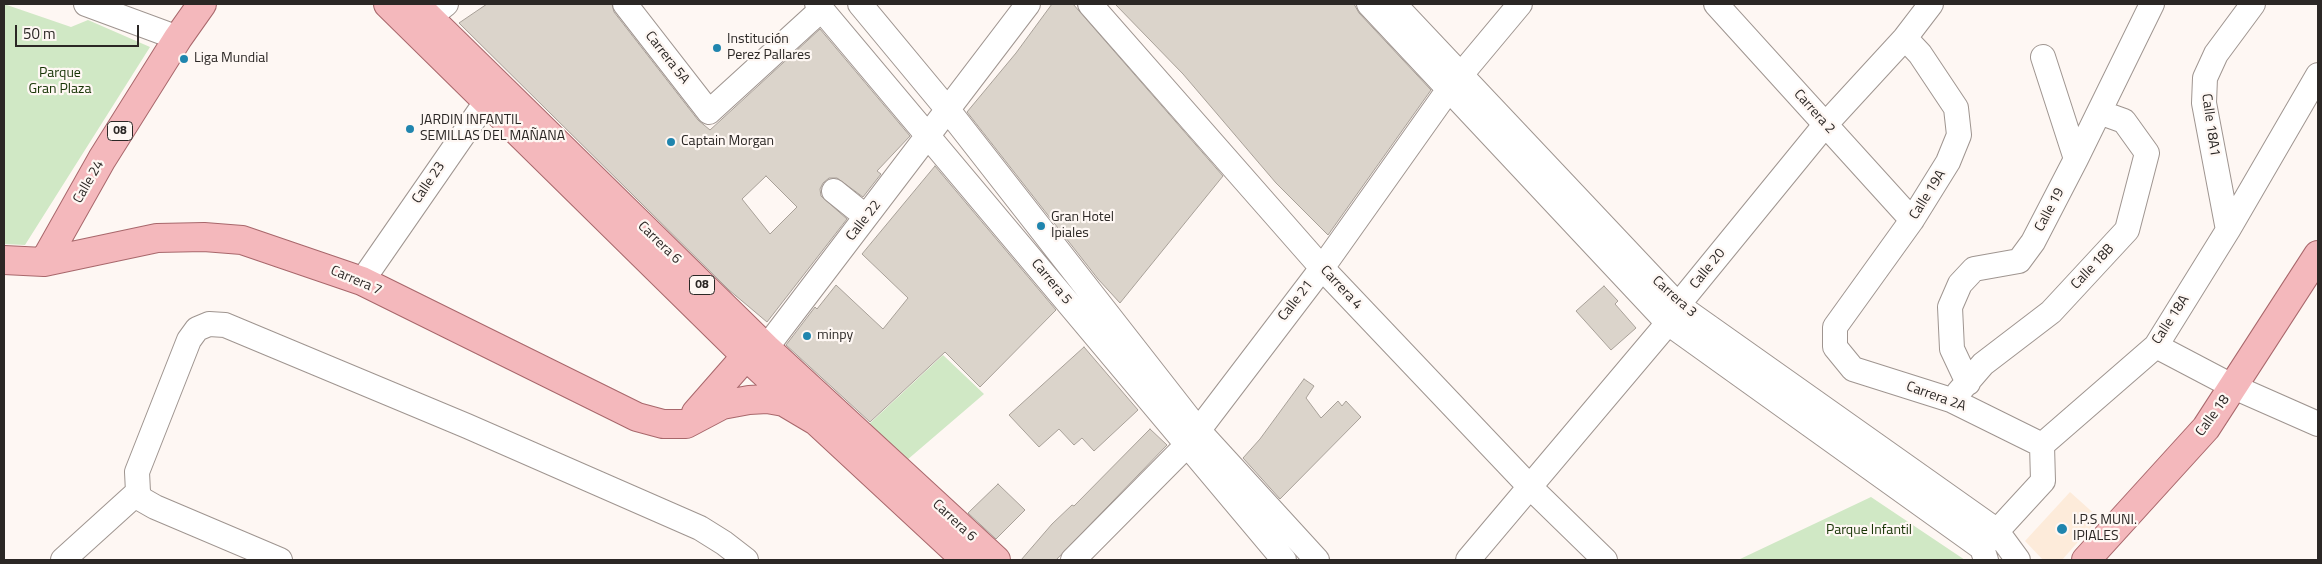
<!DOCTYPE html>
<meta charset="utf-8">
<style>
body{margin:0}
#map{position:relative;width:2322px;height:564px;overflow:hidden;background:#fef7f3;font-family:"Titillium Web",sans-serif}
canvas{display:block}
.frame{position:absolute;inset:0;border:5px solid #2b2725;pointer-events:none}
.scale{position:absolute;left:15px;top:25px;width:124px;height:22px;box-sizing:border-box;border:2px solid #2b2725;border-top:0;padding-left:6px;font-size:15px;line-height:18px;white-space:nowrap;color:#2b2725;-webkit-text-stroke:4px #fef7f3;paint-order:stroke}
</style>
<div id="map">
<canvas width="2322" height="564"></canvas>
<div class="frame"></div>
<div class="scale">50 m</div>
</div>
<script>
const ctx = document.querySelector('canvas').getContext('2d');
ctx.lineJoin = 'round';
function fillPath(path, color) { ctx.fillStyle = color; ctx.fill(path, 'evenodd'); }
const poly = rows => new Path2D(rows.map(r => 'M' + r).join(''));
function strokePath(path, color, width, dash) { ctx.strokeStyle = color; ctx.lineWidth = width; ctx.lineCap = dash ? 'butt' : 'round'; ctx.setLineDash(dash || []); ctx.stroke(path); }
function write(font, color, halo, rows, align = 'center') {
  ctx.font = font + ' "Titillium Web",sans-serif'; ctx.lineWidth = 4.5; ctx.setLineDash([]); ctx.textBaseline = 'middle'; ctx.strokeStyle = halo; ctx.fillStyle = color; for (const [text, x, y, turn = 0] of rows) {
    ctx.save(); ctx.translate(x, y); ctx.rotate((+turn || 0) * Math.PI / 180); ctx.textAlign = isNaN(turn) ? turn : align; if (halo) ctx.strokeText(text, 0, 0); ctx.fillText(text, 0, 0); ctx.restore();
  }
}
fillPath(poly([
 [2070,492,2099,518,2062,560,2043,560,2025,541]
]), '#fdebda');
fillPath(poly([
 [4,4,71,27,88,20,150,47,25,245,4,244],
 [943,355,984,394,907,460,867,426],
 [1871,497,1965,560,1738,560]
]), '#d0e8c5');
const building = poly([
 [487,4,612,4,614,12,698,120,710,130,820,29,910,136,877,171,881,174,863,197,837,178,829,178,823,183,820,189,821,196,847,219,767,322,729,290,459,23,487,4],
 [766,176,797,207,770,234,742,199,766,176],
 [1052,4,1073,4,1223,176,1120,303,1098,279,967,112,1016,53,1052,4],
 [1115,4,1354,4,1359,13,1431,90,1328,235,1276,183,1183,74,1115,4],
 [935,166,1056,310,980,387,945,352,870,422,786,345,815,307,817,309,836,285,883,329,908,298,862,254,935,166],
 [1604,286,1618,301,1615,304,1636,328,1611,350,1576,311,1604,286],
 [1084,347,1138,410,1094,451,1082,438,1074,445,1059,429,1039,447,1009,415,1084,347],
 [1304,379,1314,386,1306,398,1321,418,1338,401,1342,406,1346,401,1361,417,1280,499,1243,458,1260,439,1304,379],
 [1150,429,1167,445,1056,560,1021,560,1052,524,1072,505,1074,506,1150,429],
 [998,484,1025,510,996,539,968,513,998,484]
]);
fillPath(building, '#dbd4cb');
strokePath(building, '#a8a098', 1);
const minor = poly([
 [86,4,178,38],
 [625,4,709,112,822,9],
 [817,4,1284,560],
 [860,4,948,110,1198,430,1317,560],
 [1090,4,1322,268,1530,487,1605,560],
 [1369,4,1668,323,1982,548,1986,560],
 [1394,4,1678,305,1996,530,2018,560],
 [1716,4,1912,220],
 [414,29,446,4],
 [1905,38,1920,54,1956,108,1959,135,1948,162,1912,220,1835,327,1835,347,1853,369,1951,400,2042,445],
 [2043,57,2076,159],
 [834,191,860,212],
 [2228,230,2204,103,2205,78,2216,54,2253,4],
 [362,281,497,86],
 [2156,346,2234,387,2318,424],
 [766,348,1028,4],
 [1968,383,1952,349,1950,307,1960,284,1974,269,2019,261,2033,242,2076,159,2152,4],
 [1958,393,1983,364,2051,312,2127,230,2147,153,2124,121,2099,112],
 [2042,445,2156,346,2228,230,2318,75],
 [1986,543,2043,481,2042,445],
 [63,560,138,492],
 [280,560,155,507,141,499,138,492,137,472,189,340,197,329,209,324,225,325,467,426,700,528,724,543,746,560],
 [1073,560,1188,444,1322,268,1449,89,1520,4],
 [1468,560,1668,323,1678,305,1825,125,1905,38,1931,4]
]);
const major = poly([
 [388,4,746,356,966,560],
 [415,4,766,348,996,560],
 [4,260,44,262,157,238,204,237,242,240,362,281,637,417,663,424,686,424,722,405,749,400,767,399,784,402,816,421],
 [44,262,102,159,178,38,202,4],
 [696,413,746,356,763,349],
 [2086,560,2206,428,2318,255]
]);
strokePath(minor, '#9f9590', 26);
strokePath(major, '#a8676b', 30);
strokePath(minor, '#fff', 24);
strokePath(major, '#f4b8bc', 28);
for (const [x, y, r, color] of [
 [717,48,5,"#2085ae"],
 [184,59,5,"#2085ae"],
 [410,129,5,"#2085ae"],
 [671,142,5,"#2085ae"],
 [1041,226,5,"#2085ae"],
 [807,336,5,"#2085ae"],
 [2062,529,6,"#2085ae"]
]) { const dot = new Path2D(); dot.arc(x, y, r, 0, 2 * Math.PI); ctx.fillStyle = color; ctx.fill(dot); strokePath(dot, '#fef7f3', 2); }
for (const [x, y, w] of [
 [120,131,25],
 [702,285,25]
]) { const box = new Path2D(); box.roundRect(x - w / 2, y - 9.5, w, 19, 4); ctx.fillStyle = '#fef7f3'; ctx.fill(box); strokePath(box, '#2b2725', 1); }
write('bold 12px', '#2b2725', null, [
 ["08",120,131],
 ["08",702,285]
]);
write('14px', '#2b2725', '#fef7f3', [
 ["Institución",727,40],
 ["Perez Pallares",727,56],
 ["Liga Mundial",194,59],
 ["JARDIN INFANTIL",420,121],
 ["SEMILLAS DEL MAÑANA",420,137],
 ["Captain Morgan",681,142],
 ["Gran Hotel",1051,218],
 ["Ipiales",1051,234],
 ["minpy",817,336],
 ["I.P.S MUNI.",2073,521],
 ["IPIALES",2073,537]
], 'left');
write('14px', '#2b2725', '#fef7f3', [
 ["Carrera 5A",667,58,52],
 ["Carrera 2",1814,112,48],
 ["Calle 18A1",2210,125,82],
 ["Calle 24",89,182,-60],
 ["Calle 23",429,183,-56],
 ["Calle 19A",1928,195,-58],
 ["Calle 19",2050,210,-62],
 ["Calle 22",864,221,-52],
 ["Carrera 6",659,243,44],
 ["Calle 18B",2093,267,-47],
 ["Calle 20",1708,269,-51],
 ["Carrera 7",356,281,23],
 ["Carrera 5",1051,282,50],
 ["Carrera 4",1341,288,47],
 ["Carrera 3",1674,297,42],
 ["Calle 21",1296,301,-52],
 ["Calle 18A",2171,320,-57],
 ["Carrera 2A",1936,397,20],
 ["Calle 18",2213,416,-54],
 ["Carrera 6",954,521,43]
]);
write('14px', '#163304', '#fef7f3', [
 ["Parque",60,74],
 ["Gran Plaza",60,90],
 ["Parque Infantil",1869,531]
]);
</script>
